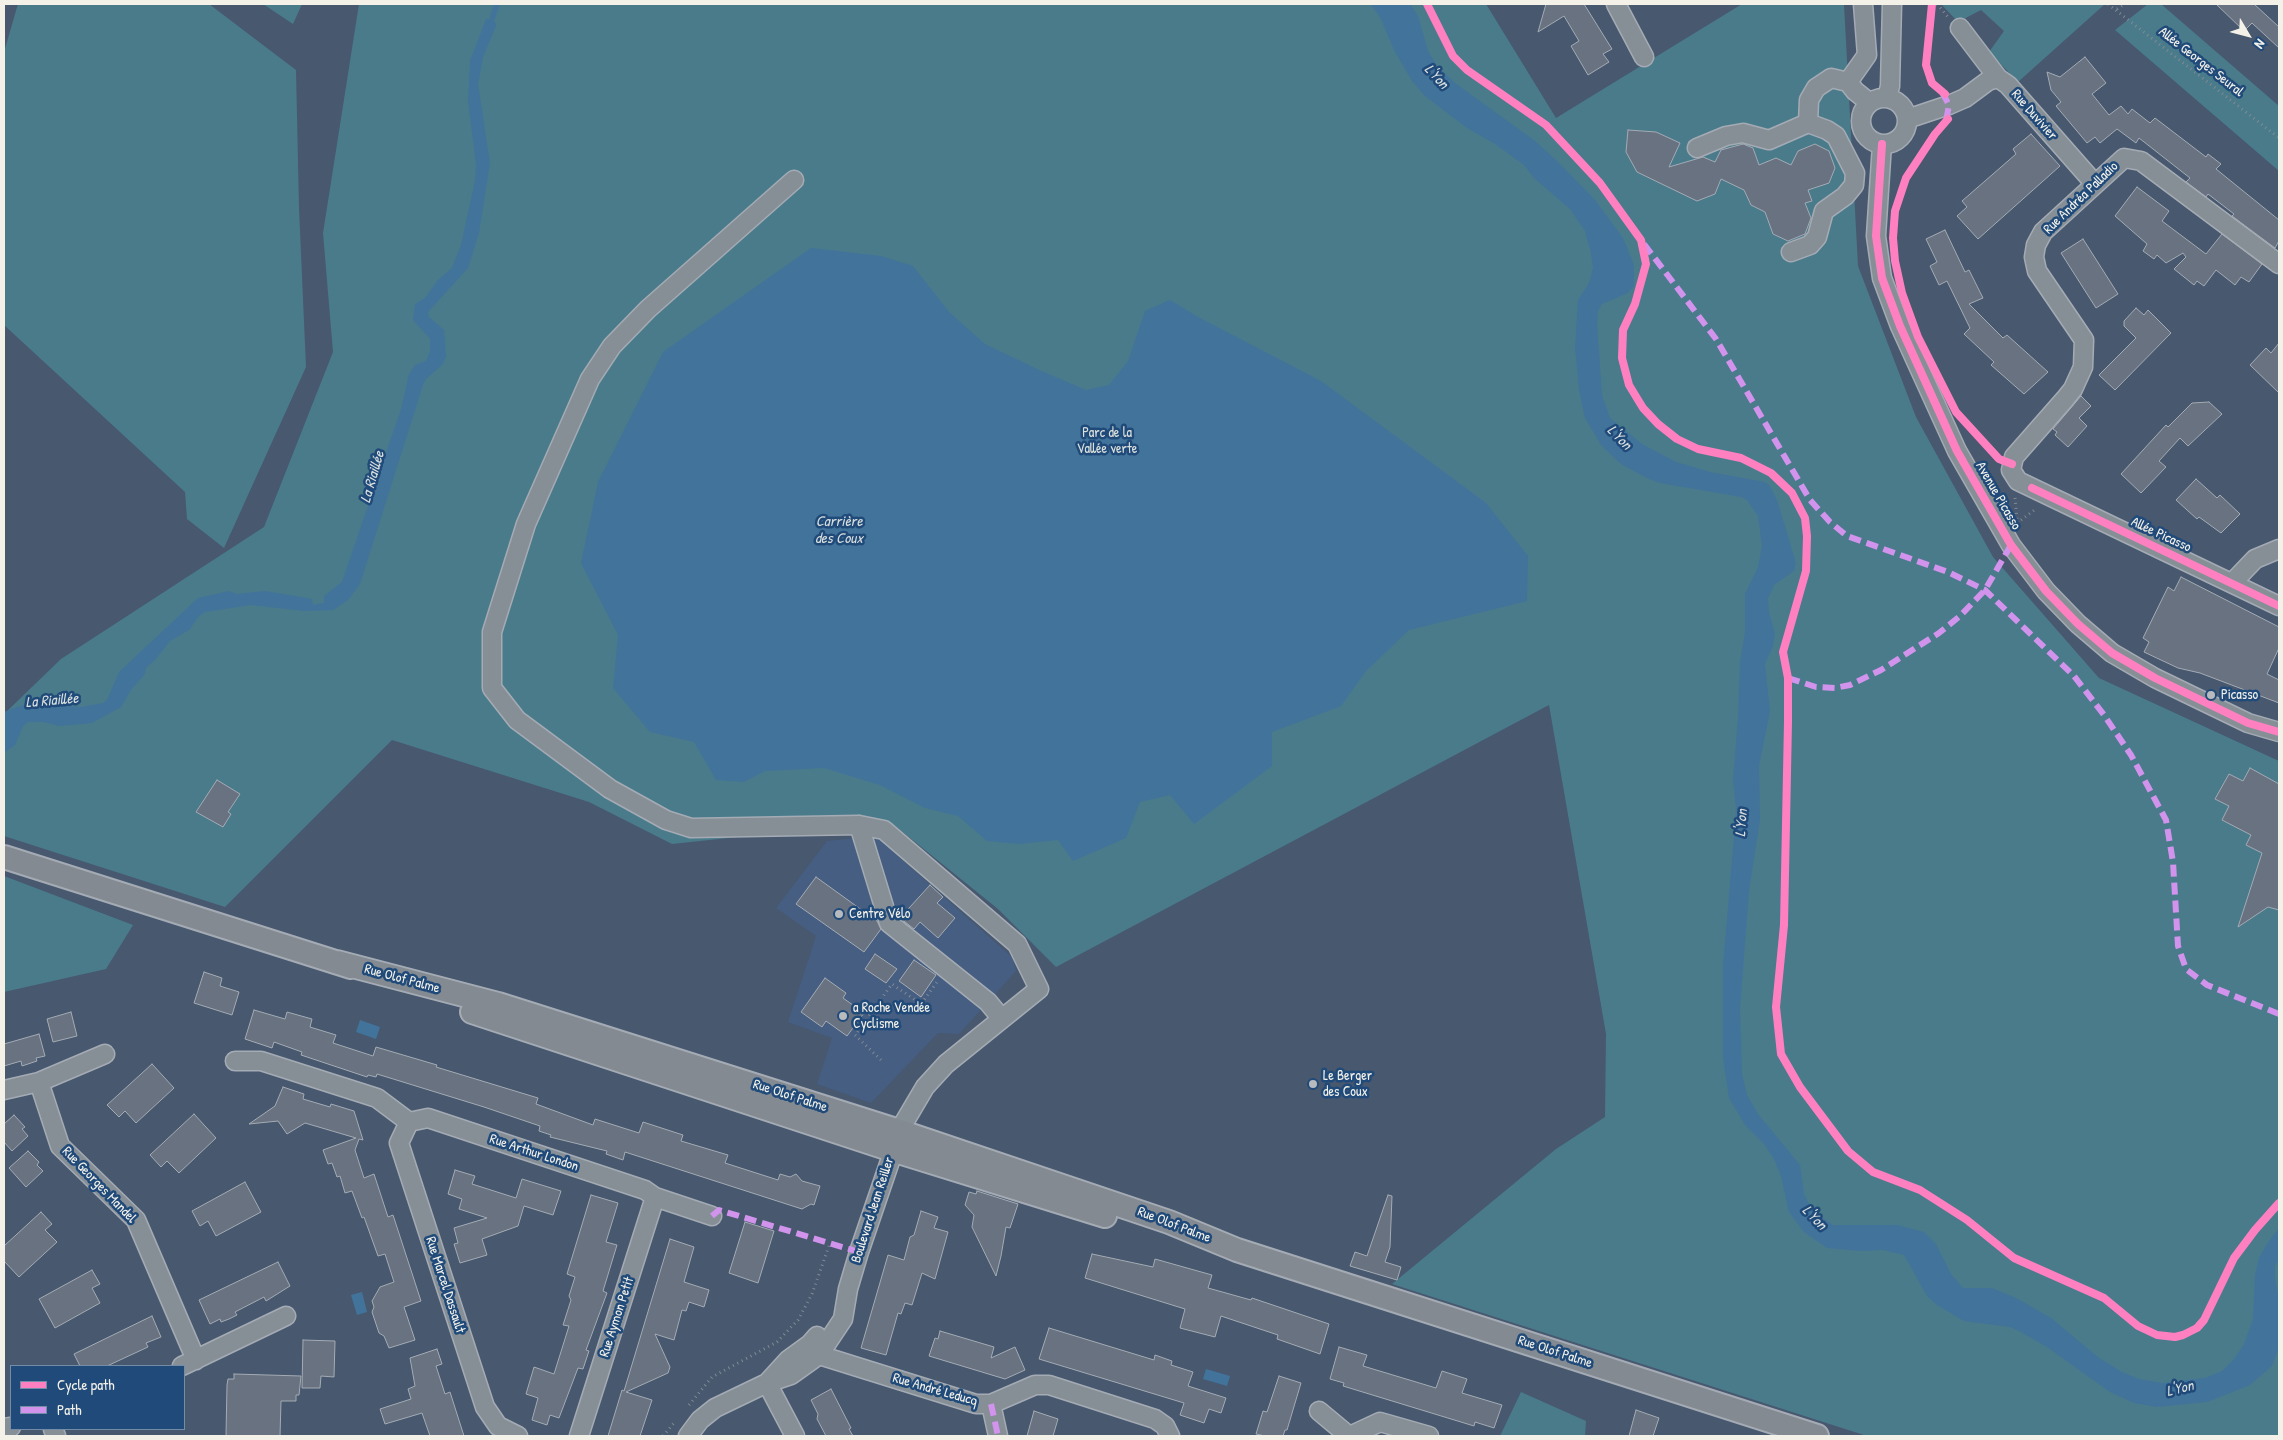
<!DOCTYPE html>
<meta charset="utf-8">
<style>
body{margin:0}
#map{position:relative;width:2283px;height:1440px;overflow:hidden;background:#47586f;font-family:"Patrick Hand",sans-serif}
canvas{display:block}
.frame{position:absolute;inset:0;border:5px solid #f4f1e8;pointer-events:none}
.legend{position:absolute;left:10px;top:1365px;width:175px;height:65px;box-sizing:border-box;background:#1f4a7a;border:1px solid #748da6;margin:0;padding:6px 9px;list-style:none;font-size:15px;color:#f4f1e8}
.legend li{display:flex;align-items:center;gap:10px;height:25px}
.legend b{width:25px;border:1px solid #748da6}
.north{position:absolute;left:2223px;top:10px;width:50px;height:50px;-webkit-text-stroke:4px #1f4a7a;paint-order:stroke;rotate:127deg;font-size:14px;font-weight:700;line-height:20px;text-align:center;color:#f4f1e8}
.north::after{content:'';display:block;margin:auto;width:18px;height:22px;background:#f4f1e8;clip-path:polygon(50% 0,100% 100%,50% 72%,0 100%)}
</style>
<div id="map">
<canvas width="2283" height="1440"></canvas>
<div class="frame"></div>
<ul class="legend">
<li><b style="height:6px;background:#ff80c0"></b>Cycle path</li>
<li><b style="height:6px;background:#d193ec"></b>Path</li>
</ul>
<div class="north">N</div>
</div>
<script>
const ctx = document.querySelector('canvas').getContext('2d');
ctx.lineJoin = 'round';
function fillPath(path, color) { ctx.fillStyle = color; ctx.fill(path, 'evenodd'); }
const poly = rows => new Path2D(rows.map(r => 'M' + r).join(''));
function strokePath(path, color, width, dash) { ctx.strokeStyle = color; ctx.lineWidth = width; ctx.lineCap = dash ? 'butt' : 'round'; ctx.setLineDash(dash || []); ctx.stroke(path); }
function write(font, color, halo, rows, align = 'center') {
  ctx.font = font + ' "Patrick Hand",sans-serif'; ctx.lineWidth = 5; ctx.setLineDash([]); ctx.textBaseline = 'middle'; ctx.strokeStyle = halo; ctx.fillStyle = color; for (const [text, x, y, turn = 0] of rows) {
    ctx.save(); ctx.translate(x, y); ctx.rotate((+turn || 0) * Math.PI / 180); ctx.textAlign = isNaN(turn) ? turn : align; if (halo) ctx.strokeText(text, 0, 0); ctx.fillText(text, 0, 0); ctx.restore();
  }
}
fillPath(poly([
 [875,836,1012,957,1016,971,959,1034,938,1033,871,1103,817,1084,832,1038,788,1022,816,936,776,908,827,841]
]), '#465e81');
fillPath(poly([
 [18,4,209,4,296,70,299,208,306,367,224,548,187,519,185,492,4,325,4,52],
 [263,4,302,4,293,24],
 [359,4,1486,4,1556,118,1742,4,1844,4,1858,266,1916,417,1993,557,2099,678,2279,761,2279,1436,1867,1436,1392,1284,1556,1149,1605,1117,1606,1034,1549,705,1056,967,998,909,889,821,672,844,589,802,392,740,225,907,4,836,4,714,61,659,264,527,333,352,323,233],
 [1941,4,2105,4,2018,82,1989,52,2004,31,1981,10,1958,22],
 [2148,4,2161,4,2279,106,2279,171,2115,30],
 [4,876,133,925,106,969,4,992],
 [1521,1392,1586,1421,1585,1436,1500,1436]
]), '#4a7b8b');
fillPath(poly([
 [1370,4,1410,4,1418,16,1428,51,1437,66,1455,83,1535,141,1555,159,1595,200,1623,238,1634,265,1634,286,1628,293,1602,304,1598,311,1597,324,1602,395,1610,418,1642,444,1676,462,1710,472,1765,482,1769,485,1777,500,1796,563,1794,571,1774,585,1768,599,1769,612,1775,634,1773,646,1765,664,1770,711,1759,766,1760,820,1749,891,1740,1008,1742,1074,1747,1095,1758,1114,1800,1165,1804,1194,1812,1210,1833,1225,1897,1225,1924,1232,1936,1244,1951,1274,1963,1288,1992,1288,2016,1298,2051,1318,2099,1358,2122,1372,2139,1379,2162,1383,2205,1378,2222,1371,2234,1359,2244,1344,2253,1319,2255,1275,2259,1258,2267,1244,2279,1228,2279,1259,2275,1266,2275,1277,2279,1300,2279,1347,2272,1366,2250,1385,2207,1402,2156,1407,2134,1403,2110,1392,2047,1347,2019,1331,2010,1327,1964,1321,1937,1305,1927,1296,1904,1255,1883,1250,1860,1251,1827,1248,1804,1232,1789,1212,1781,1176,1774,1159,1764,1144,1745,1125,1729,1098,1723,1058,1723,966,1734,836,1736,808,1733,780,1738,717,1740,662,1745,632,1745,594,1758,567,1762,546,1758,516,1747,500,1741,497,1660,483,1649,479,1621,464,1601,445,1585,418,1579,390,1575,347,1578,300,1589,283,1593,268,1591,253,1585,231,1570,209,1534,178,1524,165,1495,144,1467,128,1425,96,1412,81,1394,50,1380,17],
 [486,19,496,23,496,26,483,57,478,84,490,163,479,233,468,268,428,312,429,317,444,330,446,357,442,365,426,379,423,385,360,584,348,600,333,610,304,611,251,605,205,612,199,616,189,630,170,641,155,660,146,668,145,674,131,690,121,707,92,723,60,726,43,722,28,722,23,726,15,745,4,753,4,712,20,706,36,704,81,707,103,703,107,700,119,672,198,598,229,591,237,594,265,591,312,599,313,605,324,603,324,596,342,582,401,409,409,374,415,365,426,361,430,351,430,339,413,320,415,304,425,298,438,280,452,268,461,245,475,181,476,165,468,101,470,61],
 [811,248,881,256,913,266,949,312,985,344,1037,369,1086,390,1109,385,1128,361,1145,311,1170,300,1198,317,1321,381,1486,503,1528,556,1527,601,1409,630,1366,671,1341,706,1272,732,1272,766,1194,824,1170,795,1140,802,1126,838,1073,861,1058,840,1019,844,987,841,958,816,925,808,880,785,824,768,765,771,744,782,716,780,694,742,650,732,613,688,618,635,581,563,598,482,663,352],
 [360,1020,380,1027,376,1039,356,1032],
 [362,1292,367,1312,357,1315,351,1295],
 [1206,1369,1230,1376,1227,1386,1203,1379]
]), '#42739b');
strokePath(poly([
 [489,28,497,4]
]), '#42739b', 5.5);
const building = poly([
 [1546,4,1584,4,1612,49,1603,54,1609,62,1588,75,1571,46,1579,41,1564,16,1538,32,1546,4],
 [2216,4,2254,4,2279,27,2279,48,2252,23,2244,31,2216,4],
 [2085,57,2106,83,2092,94,2109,115,2121,106,2128,114,2132,109,2150,123,2155,118,2206,157,2208,154,2221,164,2216,169,2279,220,2279,241,2275,248,2232,216,2234,214,2208,194,2206,197,2186,182,2190,178,2139,138,2136,143,2117,129,2100,143,2095,137,2087,143,2056,106,2061,102,2051,90,2047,72,2060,77,2085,57],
 [1628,130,1656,132,1680,143,1669,167,1703,157,1715,162,1721,150,1743,144,1753,148,1759,165,1776,158,1791,165,1798,151,1815,144,1829,151,1835,168,1829,183,1808,190,1812,201,1805,203,1811,218,1805,234,1788,241,1773,234,1765,212,1751,205,1744,190,1721,179,1715,194,1697,201,1637,172,1626,152,1628,130],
 [2031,134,2060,166,1978,239,1957,216,1967,207,1962,201,2016,154,2013,149,2031,134],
 [2137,187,2169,211,2162,221,2206,254,2222,234,2262,264,2249,282,2241,277,2235,285,2216,270,2204,286,2197,281,2194,285,2174,269,2186,257,2183,253,2166,263,2157,255,2154,259,2143,251,2147,244,2115,216,2137,187],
 [1945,230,1965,272,1969,270,1983,298,1969,304,2003,338,2007,335,2048,372,2024,394,1991,365,1994,362,1964,334,1970,328,1947,281,1939,285,1930,266,1937,262,1926,239,1945,230],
 [2083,239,2118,294,2096,308,2061,253,2083,239],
 [2136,308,2144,315,2148,310,2171,333,2115,390,2099,375,2136,338,2124,326,2124,321,2136,308],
 [2279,343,2279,393,2250,365,2266,348,2271,353,2279,343],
 [2081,396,2091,406,2079,418,2087,426,2068,447,2055,435,2057,432,2053,429,2081,396],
 [2209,402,2222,414,2188,446,2180,438,2159,461,2166,467,2141,493,2121,474,2166,425,2168,427,2192,403,2209,402],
 [2196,479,2217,498,2220,495,2240,514,2221,533,2199,517,2197,519,2176,500,2196,479],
 [2181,577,2279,627,2279,648,2267,674,2279,680,2279,703,2200,673,2178,668,2144,652,2149,642,2143,638,2168,587,2174,591,2181,577],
 [2250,768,2279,784,2279,910,2268,907,2238,927,2262,853,2246,845,2251,835,2222,820,2229,806,2215,799,2229,774,2243,781,2250,768],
 [217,780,240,794,228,812,231,814,223,827,196,812,217,780],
 [816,877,877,921,881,929,864,952,796,904,816,877],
 [930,885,943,897,937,903,955,918,938,938,920,922,914,929,900,918,930,885],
 [875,954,897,969,886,983,865,969,875,954],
 [914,960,936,975,921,997,899,981,914,960],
 [204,972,222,978,220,986,239,992,232,1015,194,1003,204,972],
 [825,978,846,993,843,998,864,1013,847,1036,826,1021,822,1027,801,1012,825,978],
 [254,1010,285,1019,287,1012,312,1019,310,1027,336,1035,333,1043,373,1056,376,1047,437,1065,436,1067,538,1098,536,1104,593,1125,595,1119,639,1133,643,1122,683,1135,681,1141,728,1155,725,1163,778,1180,780,1174,790,1177,796,1174,802,1181,820,1186,814,1205,811,1204,802,1209,625,1152,623,1160,606,1154,607,1151,550,1137,551,1135,539,1131,540,1126,484,1107,377,1074,376,1077,368,1075,367,1077,301,1055,302,1052,274,1042,272,1048,245,1039,254,1010],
 [71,1012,77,1036,53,1042,47,1019,71,1012],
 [39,1034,45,1056,36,1058,37,1061,22,1066,21,1061,4,1066,4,1044,39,1034],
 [152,1064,174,1088,136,1123,125,1111,119,1117,107,1105,152,1064],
 [283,1087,304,1094,303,1099,330,1107,331,1104,354,1111,363,1140,359,1139,355,1150,364,1178,374,1174,388,1217,393,1215,421,1301,404,1307,415,1340,389,1348,384,1336,379,1333,372,1312,374,1307,372,1301,380,1287,394,1282,385,1254,378,1256,364,1217,362,1218,352,1191,345,1193,340,1176,337,1177,332,1163,328,1164,323,1150,356,1138,305,1123,287,1134,278,1121,249,1124,275,1106,283,1087],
 [194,1114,216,1138,179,1173,167,1161,161,1167,150,1155,194,1114],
 [14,1115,25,1127,22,1129,28,1136,12,1151,4,1142,4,1124,14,1115],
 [28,1151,39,1162,37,1165,43,1171,26,1187,9,1168,28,1151],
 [455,1170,475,1176,472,1184,516,1198,522,1179,561,1191,553,1215,524,1206,518,1226,482,1239,487,1255,460,1263,454,1244,458,1243,454,1228,487,1218,459,1209,462,1199,448,1194,455,1170],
 [245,1182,261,1212,216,1236,208,1221,200,1226,192,1211,245,1182],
 [977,1191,1018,1204,1010,1228,1006,1227,1001,1256,996,1276,972,1227,974,1215,965,1205,969,1192,976,1194,977,1191],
 [591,1195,618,1203,606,1242,617,1245,603,1291,607,1293,586,1350,589,1351,583,1369,578,1368,559,1418,550,1415,547,1425,532,1420,538,1398,526,1394,534,1367,554,1374,569,1326,563,1325,571,1300,569,1296,575,1277,567,1274,591,1195],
 [1388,1195,1392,1196,1390,1247,1385,1262,1401,1267,1397,1280,1350,1266,1355,1252,1367,1256,1388,1195],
 [921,1211,938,1217,934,1228,948,1232,935,1279,922,1273,912,1305,905,1303,901,1314,898,1313,886,1355,861,1348,888,1255,904,1260,910,1237,914,1235,921,1211],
 [41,1212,52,1224,45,1230,57,1242,19,1277,4,1261,4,1246,41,1212],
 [745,1222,774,1231,758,1283,729,1273,745,1222],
 [670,1239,694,1247,684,1282,709,1290,704,1307,689,1302,686,1311,682,1310,674,1340,655,1334,670,1367,668,1373,626,1392,652,1400,640,1436,608,1436,622,1390,624,1391,670,1239],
 [1092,1254,1153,1267,1155,1259,1212,1275,1208,1288,1251,1300,1252,1298,1329,1324,1320,1354,1277,1339,1278,1335,1221,1316,1215,1337,1180,1328,1185,1309,1085,1278,1092,1254],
 [278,1262,290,1286,266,1301,264,1297,235,1312,237,1315,229,1319,221,1322,220,1319,210,1324,199,1300,278,1262],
 [92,1270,100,1284,92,1288,100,1303,55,1328,39,1299,92,1270],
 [152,1316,161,1337,146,1343,148,1347,107,1366,80,1366,74,1354,152,1316],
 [1049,1328,1154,1360,1155,1355,1172,1361,1171,1365,1193,1372,1188,1386,1226,1398,1221,1413,1209,1409,1204,1423,1180,1415,1184,1403,1039,1359,1049,1328],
 [940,1331,994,1347,991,1358,1015,1347,1025,1370,1005,1379,929,1356,935,1338,938,1339,940,1331],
 [303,1340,335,1341,334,1377,321,1376,320,1388,302,1388,303,1340],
 [1339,1347,1367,1355,1363,1366,1436,1388,1442,1371,1467,1379,1462,1393,1502,1405,1494,1428,1475,1422,1474,1426,1343,1386,1344,1383,1330,1379,1339,1347],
 [437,1349,442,1364,436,1366,445,1394,450,1392,464,1436,430,1436,422,1413,385,1424,380,1409,411,1399,408,1389,415,1386,410,1358,437,1349],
 [234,1374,301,1376,299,1395,296,1395,296,1401,281,1401,280,1436,226,1436,227,1385,228,1379,234,1379,234,1374],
 [1279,1376,1301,1383,1287,1430,1285,1430,1283,1436,1265,1436,1256,1434,1263,1411,1267,1412,1279,1376],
 [831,1389,851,1428,849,1429,853,1436,826,1436,817,1419,818,1414,811,1400,831,1389],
 [1636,1410,1659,1418,1653,1436,1629,1436,1636,1410],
 [1034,1411,1058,1419,1053,1436,1027,1436,1034,1411]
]);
fillPath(building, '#687280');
strokePath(building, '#a4abb4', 1);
const minor = poly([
 [1616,4,1644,57],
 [1960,28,1998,78],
 [1848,82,1867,55,1863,4],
 [1887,98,1890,86,1892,4],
 '1861 121a23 23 0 1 1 46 0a23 23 0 1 1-46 0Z',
 [1907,119,1949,105,1965,98,1988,81,1998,78,2008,85,2095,184],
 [1882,144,1876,236,1882,278,1900,326,1957,451,2011,545,2046,591,2078,624,2112,653,2155,678,2248,723,2279,732],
 [1697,148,1726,136,1743,133,1769,140,1808,123,1809,100,1816,88,1831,78,1848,82,1855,91,1870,103],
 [1791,252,1810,245,1817,237,1824,211,1845,196,1854,185,1855,173,1836,136,1827,130,1808,123],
 [2279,264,2141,161,2124,158,2043,232,2036,245,2034,257,2037,271,2084,340,2083,367,2073,389,2065,399,2014,457,2011,470,2018,481,2279,606],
 [2233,582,2255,559,2279,549],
 [859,825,889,923,988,1002,1002,1019],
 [235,1061,261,1061,377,1098,409,1122],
 [39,1082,60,1146,136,1220,196,1360],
 [4,1090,39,1082,105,1054],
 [409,1122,399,1143,485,1407,498,1426,518,1436],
 [409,1122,428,1118,645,1190,655,1197,712,1216],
 [810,1344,819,1355,976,1404,991,1404,1035,1385,1049,1385,1155,1419,1165,1426,1170,1436],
 [182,1366,286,1316],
 [767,1383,788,1360,810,1344,817,1336],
 [767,1383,795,1436],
 [991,1404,998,1436],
 [1319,1411,1349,1436],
 [4,1428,11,1427],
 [53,1429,56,1436],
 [579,1436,655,1197],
 [688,1436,700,1420,715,1408,767,1383,791,1375,819,1355,843,1319,848,1289,859,1252,902,1126,925,1087,946,1064,1039,989,1017,944,884,830,859,825,691,828,666,820,610,789,517,720,492,688,492,632,526,524,590,379,612,346,648,309,794,180],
 [1350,1436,1380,1422,1429,1436]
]);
const major = poly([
 [4,857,351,967],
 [337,962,498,1004,899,1131,1169,1222,1237,1250,1817,1436],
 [472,1012,892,1150,1105,1216]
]);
strokePath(minor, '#a4abb4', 21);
strokePath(major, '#a4abb4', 26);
strokePath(poly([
 [1427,4,1453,56,1467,70,1546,125,1600,183,1641,240,1646,264,1635,304,1623,330,1622,358,1629,385,1643,408,1658,424,1677,439,1698,449,1741,458,1771,473,1792,493,1805,518,1807,536,1806,571,1783,652,1788,678,1788,722,1784,925,1776,1007,1781,1054,1800,1087,1848,1151,1873,1172,1920,1190,1967,1220,2014,1258,2104,1298,2138,1326,2157,1335,2175,1337,2183,1335,2197,1328,2204,1320,2234,1258,2255,1230,2279,1203],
 [1937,4,1948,17],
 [2108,4,2279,138],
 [2117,9,2125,4],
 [2015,498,2017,519],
 [2017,523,2036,509],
 [881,1060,855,1035,892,984,921,1004,937,982],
 [689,1405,712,1377,777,1342,798,1320,812,1294,830,1243],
 [663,1436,674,1423]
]), '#818a94', 3, [1, 4]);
strokePath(minor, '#878f96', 18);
strokePath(major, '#838a91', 22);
strokePath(poly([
 [1942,92,1949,105,1946,121],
 [1644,244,1716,339,1810,500,1830,522,1847,536,1948,572,1985,590,2074,676,2104,715,2131,755,2166,820,2173,862,2178,946,2186,969,2207,985,2279,1014],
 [1788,678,1816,687,1835,688,1850,685,1881,670,1939,633,1960,616,1985,590,2011,545],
 [712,1216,719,1210,859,1252],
 [991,1404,998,1436]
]), '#d193ec', 6, [12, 6]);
strokePath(poly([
 [1427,4,1453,56,1467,70,1546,125,1600,183,1641,240,1646,264,1635,304,1623,330,1622,358,1629,385,1643,408,1658,424,1677,439,1698,449,1741,458,1771,473,1792,493,1805,518,1807,536,1806,571,1783,652,1788,678,1788,722,1784,925,1776,1007,1781,1054,1800,1087,1848,1151,1873,1172,1920,1190,1967,1220,2014,1258,2104,1298,2138,1326,2157,1335,2175,1337,2183,1335,2197,1328,2204,1320,2234,1258,2255,1230,2279,1203],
 [1932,4,1926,65,1932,83,1945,94],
 [1948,119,1935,134,1906,178,1895,211,1893,238,1895,261,1902,293,1918,337,1956,412,1999,459,2012,464],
 [1882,144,1876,236,1882,278,1900,326,1957,451,2011,545,2046,591,2078,624,2112,653,2155,678,2248,723,2279,732],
 [2032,488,2279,606]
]), '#ff80c0', 8);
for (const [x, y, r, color] of [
 [2211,695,5,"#b7bbbe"],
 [839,914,5,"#b7bbbe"],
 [843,1016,5,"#b7bbbe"],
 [1313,1084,5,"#b7bbbe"]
]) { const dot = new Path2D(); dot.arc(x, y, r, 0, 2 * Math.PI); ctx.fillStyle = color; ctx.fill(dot); strokePath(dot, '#1f4a7a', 2); }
write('14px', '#f4f1e8', '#1f4a7a', [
 ["Allée Georges Seural",2201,62,38],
 ["Rue Duvivier",2034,115,49],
 ["Rue Andréa Palladio",2081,198,-44],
 ["Avenue Picasso",1998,496,60],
 ["Allée Picasso",2161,535,25],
 ["Rue Olof Palme",402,979,15],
 ["Rue Olof Palme",790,1096,18],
 ["Rue Arthur London",534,1153,18],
 ["Rue Georges Mandel",99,1185,46],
 ["Boulevard Jean Reiller",873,1210,-72],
 ["Rue Olof Palme",1174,1225,21],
 ["Rue Marcel Dassault",445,1285,72],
 ["Rue Aymon Petit",617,1317,-72],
 ["Rue Olof Palme",1555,1352,18],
 ["Rue André Leducq",935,1390,16]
]);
write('14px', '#dbe0db', '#1f4a7a', [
 ["Parc de la",1107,433],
 ["Vallée verte",1107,449]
]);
write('14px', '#f4f1e8', '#1f4a7a', [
 ["Picasso",2221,695],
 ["Centre Vélo",849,914],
 ["a Roche Vendée",853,1008],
 ["Cyclisme",853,1024],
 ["Le Berger",1323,1076],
 ["des Coux",1323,1092]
], 'left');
write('italic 15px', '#d9dfdd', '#1f4a7a', [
 ["L'Yon",1436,77,47],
 ["L'Yon",1619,438,45],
 ["La Riaillée",373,477,-74],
 ["Carrière",839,522],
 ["des Coux",839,539],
 ["La Riaillée",52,701,-5],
 ["L'Yon",1742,823,-86],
 ["L'Yon",1814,1218,46],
 ["L'Yon",2180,1389,-14]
]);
</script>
